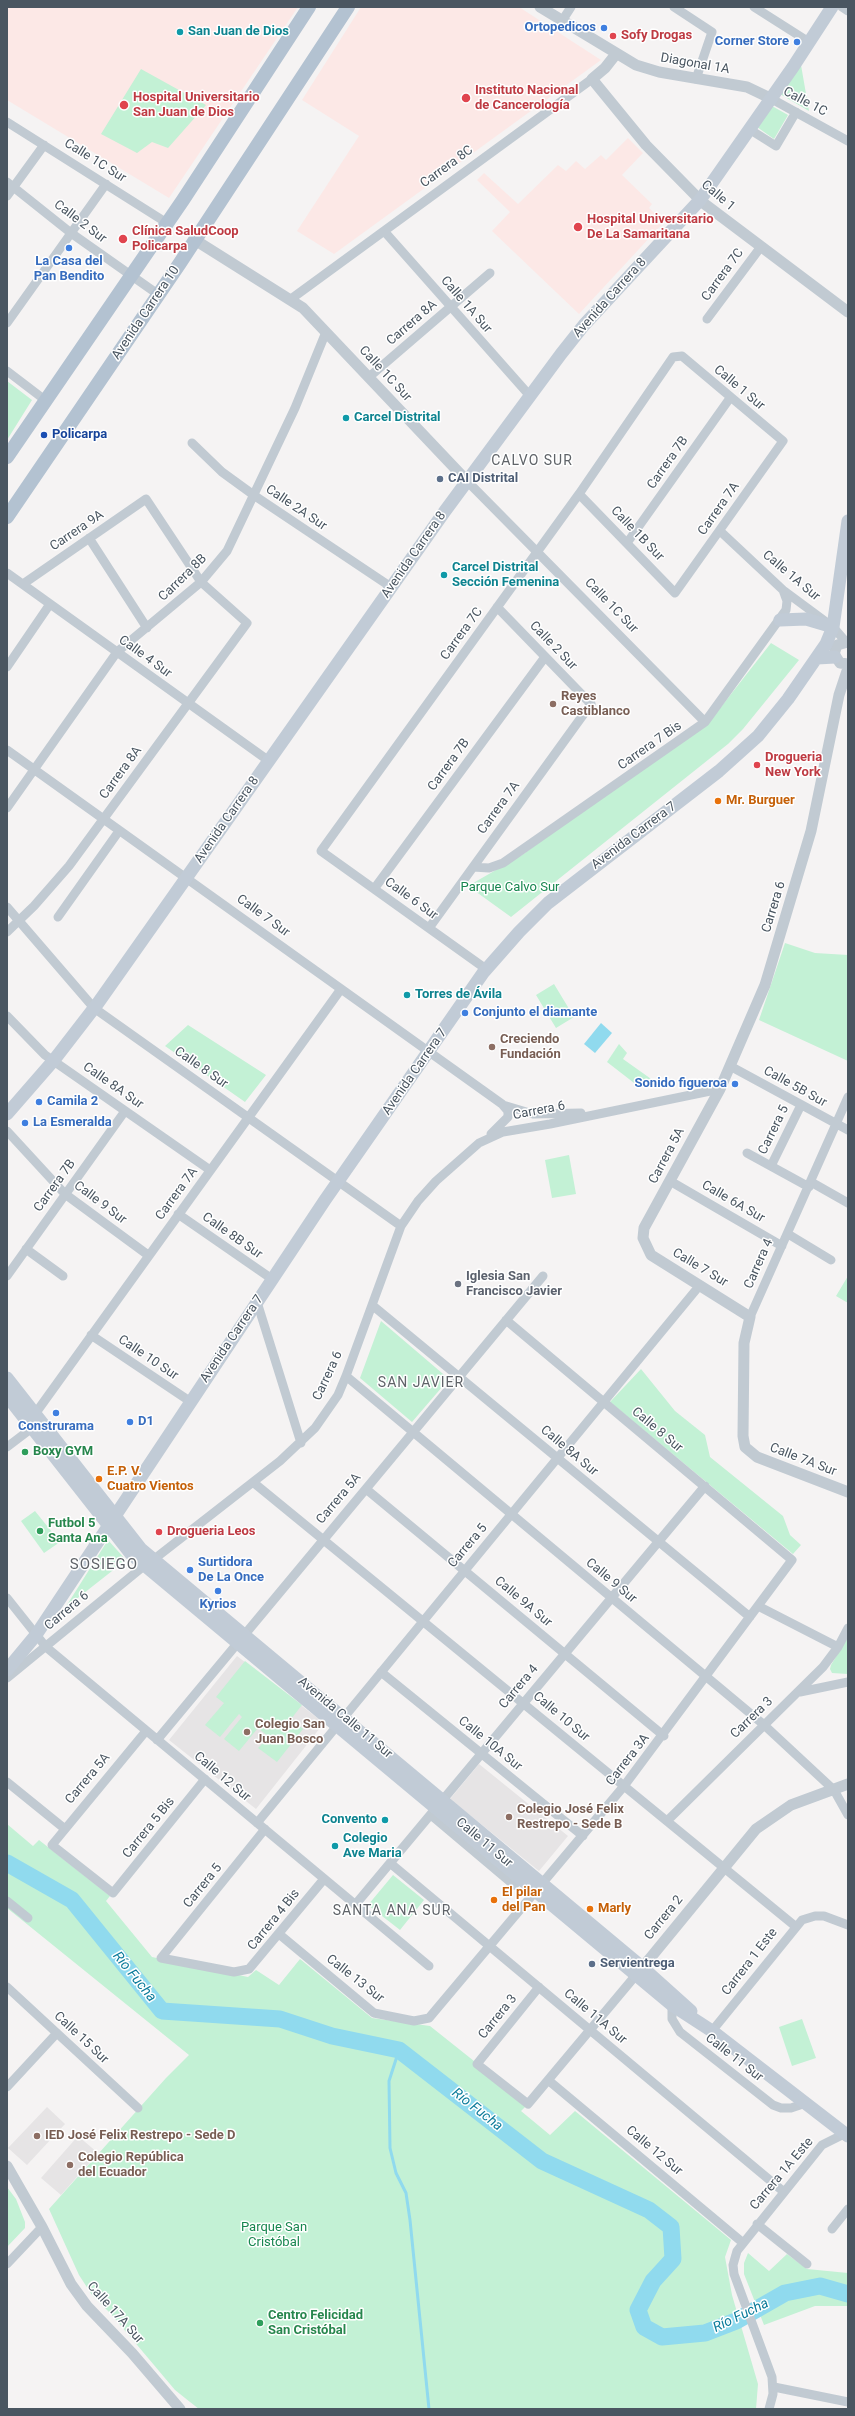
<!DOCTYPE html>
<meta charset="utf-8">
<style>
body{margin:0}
#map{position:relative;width:855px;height:2416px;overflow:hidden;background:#f5f3f3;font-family:Roboto,sans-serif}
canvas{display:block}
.frame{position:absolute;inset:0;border:8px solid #4a5661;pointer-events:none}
</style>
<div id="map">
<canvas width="855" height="2416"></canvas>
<div class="frame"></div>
</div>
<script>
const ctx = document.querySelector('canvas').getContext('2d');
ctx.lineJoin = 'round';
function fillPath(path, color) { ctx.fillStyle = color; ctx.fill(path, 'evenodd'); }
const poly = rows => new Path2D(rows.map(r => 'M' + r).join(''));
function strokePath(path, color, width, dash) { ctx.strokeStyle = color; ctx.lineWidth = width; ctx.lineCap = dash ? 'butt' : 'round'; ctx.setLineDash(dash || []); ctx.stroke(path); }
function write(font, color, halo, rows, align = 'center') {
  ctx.font = font + ' Roboto,sans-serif'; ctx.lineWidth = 3; ctx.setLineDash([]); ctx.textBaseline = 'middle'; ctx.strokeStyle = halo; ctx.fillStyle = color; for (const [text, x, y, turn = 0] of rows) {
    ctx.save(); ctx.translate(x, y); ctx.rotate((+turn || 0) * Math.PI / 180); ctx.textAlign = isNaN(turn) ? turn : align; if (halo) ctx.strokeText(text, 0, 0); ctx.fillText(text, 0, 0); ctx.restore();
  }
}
fillPath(poly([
 [237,1656,324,1723,256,1809,169,1740],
 [479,1764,568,1836,539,1871,450,1799],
 [47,2107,65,2124,27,2165,8,2148],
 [78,2136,98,2153,61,2195,41,2178]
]), '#e6e4e5');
fillPath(poly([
 [7,7,298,7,169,198,7,100],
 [361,7,519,7,601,60,334,254,297,231,359,136,302,100],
 [628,138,643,153,622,175,652,204,649,208,664,222,579,314,492,231,510,212,477,180,484,173,518,204,558,165,566,171,576,161,585,169,601,155,606,160]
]), '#fce8e6');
fillPath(poly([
 [801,65,809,111,780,94],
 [141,69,206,105,168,148,152,142,137,153,101,134],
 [772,106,788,115,774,139,757,127],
 [7,381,32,400,7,440],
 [771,643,799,660,743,729,728,744,511,917,468,886,522,855,717,712],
 [785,943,815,953,848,955,848,1061,759,1020],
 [554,984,574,1017,556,1028,536,995],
 [188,1025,266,1075,245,1102,165,1046],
 [619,1044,627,1053,623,1059,654,1081,638,1086,607,1062],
 [569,1155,576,1194,552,1198,545,1160],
 [848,1276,848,1303,836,1296],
 [381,1321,449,1379,412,1422,360,1378],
 [641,1369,675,1411,705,1435,710,1457,783,1516,790,1535,801,1545,793,1554,610,1402],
 [35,1511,60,1542,44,1553,21,1521],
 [108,1540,126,1560,65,1608],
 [848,1637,848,1674,832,1673,830,1669,831,1665],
 [245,1661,302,1705,291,1719,303,1729,277,1762,258,1748,269,1737,258,1728,239,1751,224,1739,242,1717,239,1714,220,1737,205,1725,224,1703,216,1697],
 [7,1824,33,1846,39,1840,110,1896,106,1901,152,1957,248,1977,256,1970,279,1985,300,1959,372,2018,430,2026,528,2104,521,2111,550,2135,575,2111,731,2240,725,2257,732,2295,758,2384,756,2409,199,2409,190,2402,175,2390,111,2314,92,2295,79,2275,49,2209,166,2078,189,2055,7,1908],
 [393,1875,424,1900,400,1930,368,1905],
 [802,2019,816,2058,792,2066,779,2027],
 [7,2187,16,2199,25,2222,25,2228,7,2247],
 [748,2253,769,2271,787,2254,807,2269,848,2273,848,2306,815,2306,764,2325,744,2274,744,2263]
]), '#c3f1d5');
fillPath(poly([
 [601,1023,612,1033,595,1053,584,1044]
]), '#90daee');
strokePath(poly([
 [399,2050,389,2081,390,2148,396,2173,406,2193,410,2220,429,2409]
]), '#90daee', 3);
strokePath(poly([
 [7,1863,72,1900,162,2011,280,2019,332,2036,399,2050,542,2161,649,2210,671,2227,673,2259,653,2281,638,2310,644,2327,662,2337,705,2333,736,2321,785,2293,820,2286,848,2294]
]), '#90daee', 17);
strokePath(poly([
 [674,7,712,32,696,79],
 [754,7,809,42],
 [842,7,848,11],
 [562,21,571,7],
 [770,98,848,141],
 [7,122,167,223],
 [749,129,776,146,796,112],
 [7,182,71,233,159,295],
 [7,196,44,145],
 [384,231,530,396],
 [291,299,592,79],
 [707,319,760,248],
 [7,323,106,184],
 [7,371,45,400],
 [369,377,490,273],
 [192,443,222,472,255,496,391,587],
 [467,481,705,722],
 [720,531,783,590,833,627,846,642],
 [89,538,147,628],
 [627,543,730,398],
 [7,573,269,761],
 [7,667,50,604],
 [7,750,502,1104,508,1111,508,1117,491,1134],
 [7,808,117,652,201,582,227,551,295,408,326,332],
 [473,867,489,868,503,863,705,722,786,610,787,601,783,590],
 [374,889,545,657],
 [7,907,94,1008,401,1226],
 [58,917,119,831],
 [429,928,591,704,497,607],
 [7,932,34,906,69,866,247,623,201,582,146,499,23,584],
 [486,969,321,851,579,494,673,357,682,356,783,441,675,593,579,494],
 [7,1016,45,1055,210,1170],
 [730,1066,848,1130],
 [503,1105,533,1114,581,1113],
 [7,1131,65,1194,148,1255],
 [747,1153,809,1187],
 [771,1166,801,1105],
 [670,1181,782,1246],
 [811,1182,848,1203],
 [178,1214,272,1279],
 [788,1234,831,1260],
 [26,1249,63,1276],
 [7,1276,125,1111],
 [257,1302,301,1443],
 [372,1305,750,1617],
 [750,1317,848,1097],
 [91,1335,191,1402],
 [346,1376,763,1724,834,1790,848,1815],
 [35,1414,341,989],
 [7,1447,36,1425],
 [254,1483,795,1926],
 [366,1489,664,1736],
 [153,1560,280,1461,315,1428,338,1395,346,1376,401,1226,418,1201,436,1181,479,1143,503,1132,550,1124,720,1089],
 [7,1598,46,1647,429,1966],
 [758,1606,838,1647],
 [381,1672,583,1836],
 [7,1678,145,1565],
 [800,1692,848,1682],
 [146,1731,52,1845,113,1893,205,1779],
 [157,1740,543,1276],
 [7,1782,65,1829],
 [431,1815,514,1885,520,1879],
 [667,1821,823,1667,838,1647,848,1628],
 [257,1823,700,1285],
 [265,1829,161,1958,234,1972,249,1969,324,1879],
 [390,1863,784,2192],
 [7,1901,28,1918],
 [355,1905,705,1486],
 [279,1934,374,2013,414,2021,429,2018,624,1786,792,1560,506,1320],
 [7,1987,138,2108],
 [539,1987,477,2064,528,2104,636,1975],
 [672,2005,672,2019,680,2032,773,2105,781,2108,791,2108,800,2105],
 [712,2031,802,1920,815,1916,824,1916,848,1925],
 [548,2080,742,2242],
 [7,2087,57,2033],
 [757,2224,807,2264],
 [832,2229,848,2209],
 [7,2264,42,2227],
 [774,2387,848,2402],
 [769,2409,773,2394,772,2377,734,2274,733,2265,737,2251,822,2145,848,2132]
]), '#c1cad2', 9);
strokePath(poly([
 [540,7,636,65,659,72,747,87,770,98],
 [616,54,605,68,592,79,646,145,702,202,848,312],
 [195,240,303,308,467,481],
 [848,642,837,645,834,654,840,663,848,664],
 [848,668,839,695,811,831,765,985,720,1089,644,1228,643,1238,651,1255,750,1317,744,1343,743,1436,745,1447,757,1457,848,1492],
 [638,1973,756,1829,791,1805,848,1784],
 [7,2166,42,2227,71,2284,87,2306,132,2353,180,2409]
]), '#c1cad2', 11);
strokePath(poly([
 [780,620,806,619,833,627],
 [817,658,835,657],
 [7,1114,54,1060,98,1003,445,511,561,354,584,325,700,200,793,67,832,7],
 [7,1378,141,1549,642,1967,691,2011],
 [7,1396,131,1554,672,2005,712,2031,848,2136],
 [7,1670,36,1635,325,1200,483,973,519,932,548,903,719,771,758,736,788,699,826,644,833,627,848,521]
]), '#c1cbd6', 13);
strokePath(poly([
 [7,457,183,200,309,7],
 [7,517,180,263,348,7]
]), '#b3c2d1', 14);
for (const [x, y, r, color] of [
 [604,28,4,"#3f7fe0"],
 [180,32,4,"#0f9aa8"],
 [613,36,4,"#e0444e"],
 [797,42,4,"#3f7fe0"],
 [466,98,5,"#e0444e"],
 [124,105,5,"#e0444e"],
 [578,227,5,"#e0444e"],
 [123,239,5,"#e0444e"],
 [69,248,4,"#3f7fe0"],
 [346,418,4,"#0f9aa8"],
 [44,435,4,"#1a4fb4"],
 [440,479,4,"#5c6f8a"],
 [444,575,4,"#0f9aa8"],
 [553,704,4,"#8d6e63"],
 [757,765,4,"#e0444e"],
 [718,801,4,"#e8710a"],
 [407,995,4,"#0f9aa8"],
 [465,1013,4,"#3f7fe0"],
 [492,1047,4,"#8d6e63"],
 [735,1084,4,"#3f7fe0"],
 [39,1102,4,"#3f7fe0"],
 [25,1123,4,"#3f7fe0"],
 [458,1284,4,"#6b7280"],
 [56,1413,4,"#3f7fe0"],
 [130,1422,4,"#3f7fe0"],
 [25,1452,4,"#2e9e5b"],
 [99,1479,4,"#e8710a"],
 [40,1531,4,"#2e9e5b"],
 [159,1532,4,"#e0444e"],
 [190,1570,4,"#3f7fe0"],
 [218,1591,4,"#3f7fe0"],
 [247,1732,4,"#8d6e63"],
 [509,1817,4,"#8d6e63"],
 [385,1820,4,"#0f9aa8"],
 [335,1846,4,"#0f9aa8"],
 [494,1900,4,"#e8710a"],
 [590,1909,4,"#e8710a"],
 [592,1964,4,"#5c6f8a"],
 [37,2136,4,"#8d6e63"],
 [70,2165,4,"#8d6e63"],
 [260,2323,4,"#2e9e5b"]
]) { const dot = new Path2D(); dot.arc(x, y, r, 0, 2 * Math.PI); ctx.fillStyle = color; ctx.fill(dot); strokePath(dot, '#fff', 1.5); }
write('bold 13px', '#366cbe', '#fff', [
 ["Ortopedicos",596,28,"right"],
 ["Corner Store",789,42,"right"],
 ["La Casa del",69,262,"center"],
 ["Pan Bendito",69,277,"center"],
 ["Conjunto el diamante",473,1013],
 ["Sonido figueroa",727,1084,"right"],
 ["Camila 2",47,1102],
 ["La Esmeralda",33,1123],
 ["D1",138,1422],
 ["Construrama",56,1427,"center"],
 ["Surtidora",198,1563],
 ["De La Once",198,1578],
 ["Kyrios",218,1605,"center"]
], 'left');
write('bold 13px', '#0d838f', '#fff', [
 ["San Juan de Dios",188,32],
 ["Carcel Distrital",354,418],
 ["Carcel Distrital",452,568],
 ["Sección Femenina",452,583],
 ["Torres de Ávila",415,995],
 ["Convento",377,1820,"right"],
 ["Colegio",343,1839],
 ["Ave Maria",343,1854]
], 'left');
write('bold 13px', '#be3a42', '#fff', [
 ["Sofy Drogas",621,36],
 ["Instituto Nacional",475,91],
 ["de Cancerología",475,106],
 ["Hospital Universitario",133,98],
 ["San Juan de Dios",133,113],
 ["Hospital Universitario",587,220],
 ["De La Samaritana",587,235],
 ["Clínica SaludCoop",132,232],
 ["Policarpa",132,247],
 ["Drogueria",765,758],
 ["New York",765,773],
 ["Drogueria Leos",167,1532]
], 'left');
write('13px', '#4a5661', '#fff', [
 ["Diagonal 1A",695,64,10],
 ["Calle 1C",805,102,28],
 ["Calle 1C Sur",95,161,32],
 ["Carrera 8C",447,167,-36],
 ["Calle 1",718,196,40],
 ["Calle 2 Sur",80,222,37],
 ["Carrera 7C",723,275,-54],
 ["Avenida Carrera 8",610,298,-48],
 ["Calle 1A Sur",466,305,49],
 ["Avenida Carrera 10",146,313,-56],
 ["Carrera 8A",412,323,-41],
 ["Calle 1C Sur",385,374,47],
 ["Calle 1 Sur",739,388,40],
 ["Carrera 7B",668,463,-55],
 ["Calle 2A Sur",296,508,34],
 ["Carrera 7A",719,509,-55],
 ["Carrera 9A",77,531,-34],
 ["Calle 1B Sur",637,534,46],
 ["Avenida Carrera 8",414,555,-55],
 ["Calle 1A Sur",791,576,40],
 ["Carrera 8B",183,578,-44],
 ["Calle 1C Sur",611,606,46],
 ["Carrera 7C",462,634,-54],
 ["Calle 2 Sur",553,646,46],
 ["Calle 4 Sur",145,657,36],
 ["Carrera 7 Bis",650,746,-35],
 ["Carrera 7B",449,765,-54],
 ["Carrera 8A",121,773,-54],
 ["Carrera 7A",499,808,-54],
 ["Avenida Carrera 8",227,820,-55],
 ["Avenida Carrera 7",634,836,-37],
 ["Calle 6 Sur",411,899,36],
 ["Carrera 6",774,907,-73],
 ["Calle 7 Sur",263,916,36],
 ["Calle 8 Sur",201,1068,35],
 ["Avenida Carrera 7",415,1072,-55],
 ["Calle 8A Sur",113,1086,35],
 ["Calle 5B Sur",795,1087,29],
 ["Carrera 6",539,1111,-11],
 ["Carrera 5",774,1130,-64],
 ["Carrera 5A",667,1156,-62],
 ["Carrera 7B",55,1186,-54],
 ["Carrera 7A",177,1194,-54],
 ["Calle 6A Sur",733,1202,30],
 ["Calle 9 Sur",100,1203,37],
 ["Calle 8B Sur",232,1236,35],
 ["Carrera 4",759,1264,-66],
 ["Calle 7 Sur",700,1268,31],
 ["Avenida Carrera 7",232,1339,-56],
 ["Calle 10 Sur",148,1358,34],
 ["Carrera 6",328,1376,-65],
 ["Calle 8 Sur",657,1430,40],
 ["Calle 8A Sur",569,1451,40],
 ["Calle 7A Sur",803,1460,21],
 ["Carrera 5A",339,1499,-50],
 ["Carrera 5",468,1546,-50],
 ["Calle 9 Sur",611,1581,40],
 ["Calle 9A Sur",523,1602,40],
 ["Carrera 6",67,1611,-40],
 ["Carrera 4",519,1687,-50],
 ["Calle 10 Sur",561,1717,40],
 ["Avenida Calle 11 Sur",345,1718,40],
 ["Carrera 3",752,1718,-44],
 ["Calle 10A Sur",490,1744,39],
 ["Carrera 3A",628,1760,-52],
 ["Calle 12 Sur",222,1777,40],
 ["Carrera 5A",88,1779,-50],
 ["Carrera 5 Bis",149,1828,-51],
 ["Calle 11 Sur",484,1843,40],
 ["Carrera 5",203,1886,-51],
 ["Carrera 2",664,1918,-51],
 ["Carrera 4 Bis",274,1920,-51],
 ["Carrera 1 Este",750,1962,-52],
 ["Calle 13 Sur",355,1979,38],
 ["Carrera 3",498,2017,-51],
 ["Calle 11A Sur",595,2017,40],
 ["Calle 15 Sur",81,2038,43],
 ["Calle 11 Sur",734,2058,38],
 ["Calle 12 Sur",654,2151,40],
 ["Carrera 1A Este",782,2174,-50],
 ["Calle 17A Sur",115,2313,48]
]);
write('bold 13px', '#164399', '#fff', [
 ["Policarpa",52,435]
], 'left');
write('bold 13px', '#4e5e75', '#fff', [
 ["CAI Distrital",448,479],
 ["Servientrega",600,1964]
], 'left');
write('bold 13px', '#785e54', '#fff', [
 ["Reyes",561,697],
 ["Castiblanco",561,712],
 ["Creciendo",500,1040],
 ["Fundación",500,1055],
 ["Colegio San",255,1725],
 ["Juan Bosco",255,1740],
 ["Colegio José Felix",517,1810],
 ["Restrepo - Sede B",517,1825],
 ["IED José Felix Restrepo - Sede D",45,2136],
 ["Colegio República",78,2158],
 ["del Ecuador",78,2173]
], 'left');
write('bold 13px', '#c56008', '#fff', [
 ["Mr. Burguer",726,801],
 ["E.P. V.",107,1472],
 ["Cuatro Vientos",107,1487],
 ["El pilar",502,1893],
 ["del Pan",502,1908],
 ["Marly",598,1909]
], 'left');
write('13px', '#17864f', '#fff', [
 ["Parque Calvo Sur",510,888],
 ["Parque San",274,2228],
 ["Cristóbal",274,2243]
]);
write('bold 13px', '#5b616d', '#fff', [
 ["Iglesia San",466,1277],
 ["Francisco Javier",466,1292]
], 'left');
write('bold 13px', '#27864d', '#fff', [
 ["Boxy GYM",33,1452],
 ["Futbol 5",48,1524],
 ["Santa Ana",48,1539],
 ["Centro Felicidad",268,2316],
 ["San Cristóbal",268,2331]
], 'left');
ctx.letterSpacing = '1px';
write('14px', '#5f6368', '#fff', [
 ["CALVO SUR",532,461],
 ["SAN JAVIER",421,1383],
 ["SANTA ANA SUR",392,1911]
]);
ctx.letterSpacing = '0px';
write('italic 14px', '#0c7c9b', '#fff', [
 ["Río Fucha",134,1977,51],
 ["Río Fucha",477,2110,38],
 ["Río Fucha",741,2316,-26]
]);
ctx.letterSpacing = '1px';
write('15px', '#5f6368', '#fff', [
 ["SOSIEGO",104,1565]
]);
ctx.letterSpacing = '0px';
</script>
